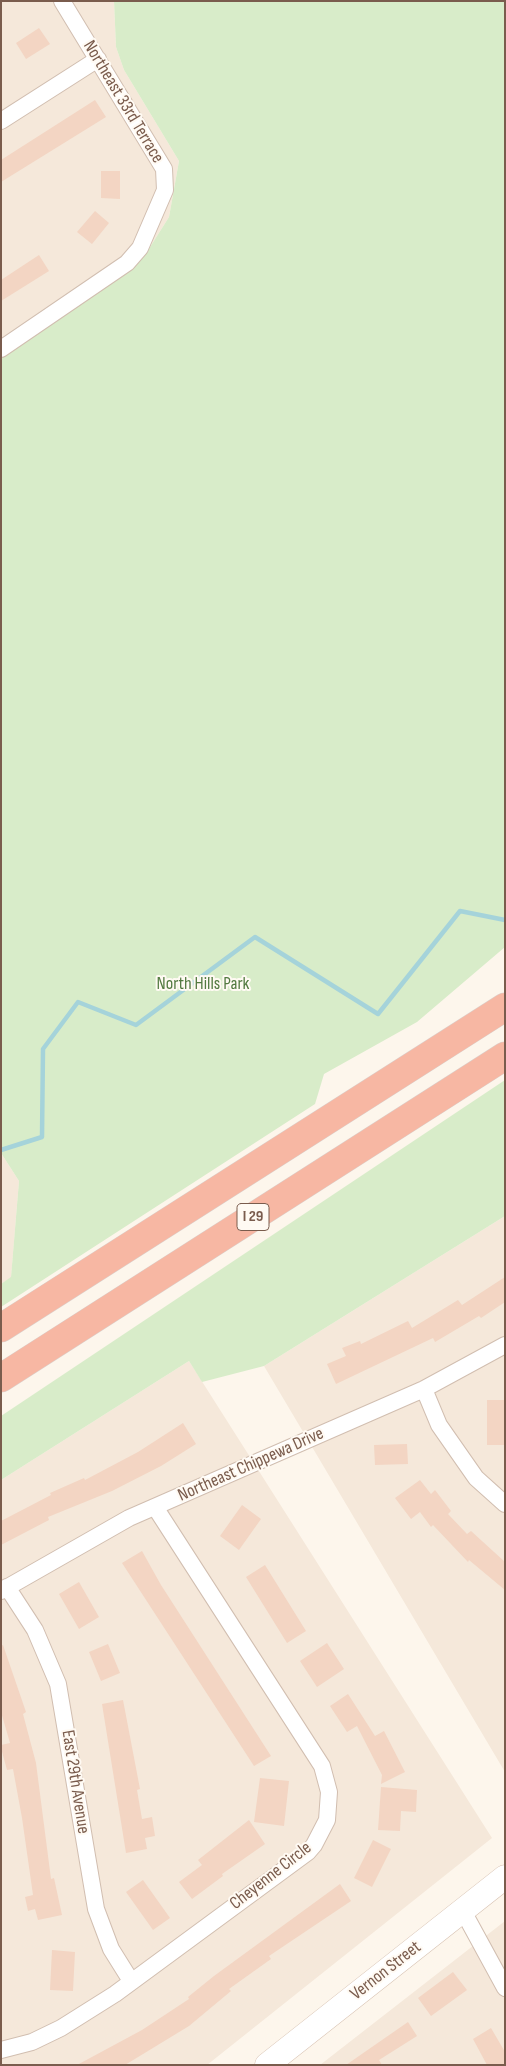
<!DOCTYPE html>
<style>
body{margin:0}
#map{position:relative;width:506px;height:2066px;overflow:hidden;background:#fdf6ec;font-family:"Sofia Sans Condensed",sans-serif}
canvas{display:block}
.frame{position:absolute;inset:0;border:2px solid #7a5c4d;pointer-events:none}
</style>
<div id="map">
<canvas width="506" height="2066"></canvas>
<div class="frame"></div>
</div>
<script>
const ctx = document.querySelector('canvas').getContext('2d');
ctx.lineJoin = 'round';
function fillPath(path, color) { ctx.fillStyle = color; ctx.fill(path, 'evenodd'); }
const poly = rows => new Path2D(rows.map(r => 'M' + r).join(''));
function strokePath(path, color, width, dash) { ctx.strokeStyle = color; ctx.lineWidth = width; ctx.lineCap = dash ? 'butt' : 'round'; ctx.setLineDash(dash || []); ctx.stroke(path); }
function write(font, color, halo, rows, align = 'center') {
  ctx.font = font + ' "Sofia Sans Condensed",sans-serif'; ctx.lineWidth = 4; ctx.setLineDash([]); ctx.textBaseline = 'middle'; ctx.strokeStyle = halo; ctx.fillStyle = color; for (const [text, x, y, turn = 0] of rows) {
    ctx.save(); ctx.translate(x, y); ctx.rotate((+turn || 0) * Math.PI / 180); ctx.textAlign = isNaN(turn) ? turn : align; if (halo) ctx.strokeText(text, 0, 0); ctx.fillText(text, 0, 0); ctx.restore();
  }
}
fillPath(poly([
 [1,1,114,1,116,47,124,70,179,161,169,217,145,255,1,351],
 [1,1153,19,1181,11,1278,1,1284],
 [505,1216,505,1772,264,1366],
 [189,1361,492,1838,207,2065,1,2065,1,1480],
 [505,1921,505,2065,320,2065]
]), '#f5e8da');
fillPath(poly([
 [114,1,505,1,505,947,417,1022,324,1074,315,1104,1,1307,1,1284,11,1277,19,1181,1,1153,1,351,145,255,169,217,179,161,124,70,116,47],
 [505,1080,505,1216,264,1366,202,1382,189,1361,1,1480,1,1416]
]), '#d8ecc9');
strokePath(poly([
 [1,1150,42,1137,43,1049,78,1002,136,1025,255,937,378,1014,460,911,505,920]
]), '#a5d3da', 4.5);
fillPath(poly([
 [39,28,50,44,26,59,16,43],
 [95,100,106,117,1,182,1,160],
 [101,171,120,171,120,199,101,198],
 [95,211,109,223,92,244,77,232],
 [39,255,49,271,1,301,1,280],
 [505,1277,505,1302,481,1318,479,1316,435,1342,433,1338,336,1384,327,1364,346,1356,342,1348,360,1341,361,1344,408,1321,412,1328,458,1300,462,1305],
 [487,1400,505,1400,505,1445,487,1445],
 [183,1423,196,1444,161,1466,112,1491,48,1517,49,1520,1,1545,1,1521,51,1495,50,1493,84,1478,85,1480,138,1452],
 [407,1444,408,1464,375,1465,374,1445],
 [420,1480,431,1494,435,1490,451,1511,448,1514,467,1534,471,1531,505,1562,505,1590,469,1560,468,1562,433,1525,431,1527,420,1512,411,1519,395,1498],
 [242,1505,261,1519,239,1550,220,1536],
 [142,1551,161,1585,271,1756,254,1766,122,1563],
 [265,1565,306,1631,287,1643,246,1577],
 [79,1582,99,1617,79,1629,59,1594],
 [327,1643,344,1669,317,1687,300,1661],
 [108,1644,120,1673,101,1681,89,1652],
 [3,1645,26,1712,23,1714,36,1763,51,1879,54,1878,62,1915,38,1920,35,1909,28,1911,25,1897,33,1895,22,1818,13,1769,7,1770,1,1748,1,1745,10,1743,1,1712,1,1646],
 [348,1694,375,1736,384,1731,405,1772,381,1784,382,1775,357,1726,347,1732,330,1706],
 [123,1700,140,1789,137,1790,142,1819,152,1817,155,1836,145,1838,147,1849,126,1853,102,1704],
 [260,1778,289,1781,284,1826,254,1822],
 [381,1787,417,1790,416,1812,401,1811,400,1831,378,1830],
 [249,1820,265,1844,222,1874,223,1876,192,1899,179,1882,202,1865,198,1860],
 [373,1840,391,1849,372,1887,354,1878],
 [143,1880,170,1918,153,1930,126,1892],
 [340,1884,351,1901,269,1956,271,1959,229,1989,231,1991,189,2026,125,2065,77,2065,142,2030,189,1999,188,1997,214,1976],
 [52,1950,75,1952,73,1991,50,1990],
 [453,1972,467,1990,431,2016,418,1998],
 [408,2022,417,2036,379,2060,382,2065,346,2065],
 [491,2028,505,2052,505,2065,487,2065,473,2039]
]), '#f3d5c3');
const street = poly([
 [1,121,98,59],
 [1,349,127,263,140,248,165,190,164,169,62,1],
 [424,1389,439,1425,476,1478,505,1504],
 [7,1587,35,1630,58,1684,96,1909,111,1949,131,1981],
 [1,1591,129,1518,424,1389,505,1345],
 [463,1911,505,1988],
 [1,2050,32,2042,61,2028,115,1994,308,1852,314,1845,327,1820,329,1792,322,1766,155,1507]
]);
const secondary = poly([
 [267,2065,505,1877]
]);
const highway = poly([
 [1,1328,505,1007],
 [1,1378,505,1056]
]);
strokePath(street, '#d1beb0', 18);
strokePath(secondary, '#d6c0b0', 25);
strokePath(highway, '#dad1cd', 29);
strokePath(street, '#fff', 16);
strokePath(secondary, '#fff', 24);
strokePath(highway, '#f7b7a3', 28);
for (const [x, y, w] of [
 [253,1217,32]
]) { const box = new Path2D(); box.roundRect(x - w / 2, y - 13.5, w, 27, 4); ctx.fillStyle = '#fffaf3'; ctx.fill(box); strokePath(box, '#7a5c4d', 1); }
write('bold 16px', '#7a5c4d', null, [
 ["I 29",253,1217]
]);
write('18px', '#7a5c4d', '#fffaf3', [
 ["Northeast 33rd Terrace",123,102,59],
 ["Northeast Chippewa Drive",251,1465,-24],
 ["East 29th Avenue",75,1782,81],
 ["Cheyenne Circle",271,1876,-38],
 ["Vernon Street",386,1971,-38]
]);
write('18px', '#537a41', '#fffaf3', [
 ["North Hills Park",203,984]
]);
</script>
